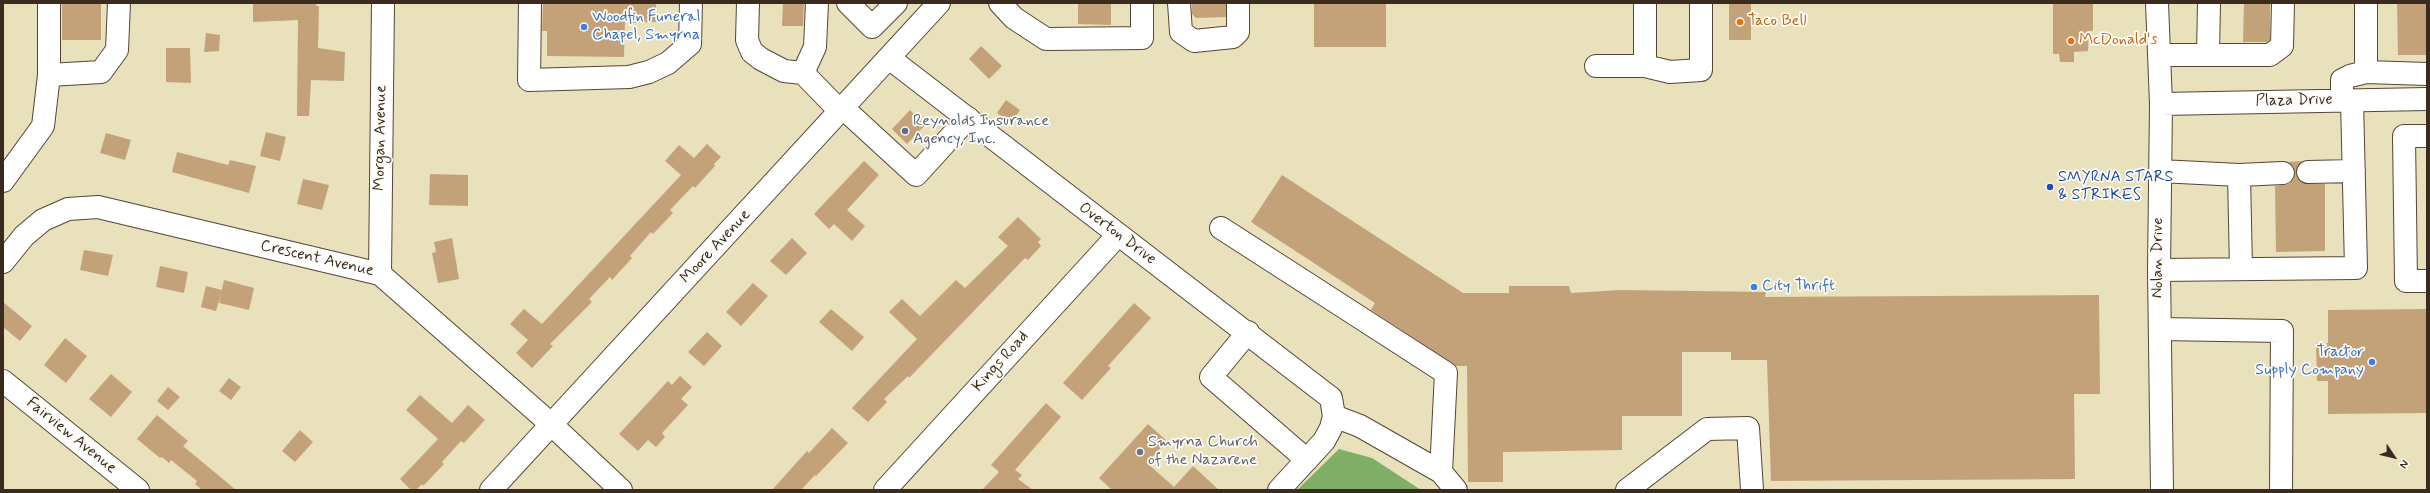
<!DOCTYPE html>
<style>
body{margin:0}
#map{position:relative;width:2430px;height:493px;overflow:hidden;background:#e9e0bc;font-family:Mynerve,sans-serif}
canvas{display:block}
.frame{position:absolute;inset:0;border:4px solid #3b2a1e;pointer-events:none}
.north{position:absolute;left:2374px;top:437px;width:40px;height:40px;-webkit-text-stroke:3px #fdfcf7;paint-order:stroke;rotate:125deg;font-size:11px;font-weight:700;line-height:16px;text-align:center;color:#3b2a1e}
.north::after{content:'';display:block;margin:auto;width:14px;height:18px;background:#3b2a1e;clip-path:polygon(50% 0,100% 100%,50% 72%,0 100%)}
</style>
<div id="map">
<canvas width="2430" height="493"></canvas>
<div class="frame"></div>
<div class="north">N</div>
</div>
<script>
const ctx = document.querySelector('canvas').getContext('2d');
ctx.lineJoin = 'round';
function fillPath(path, color) { ctx.fillStyle = color; ctx.fill(path, 'evenodd'); }
const poly = rows => new Path2D(rows.map(r => 'M' + r).join(''));
function strokePath(path, color, width, dash) { ctx.strokeStyle = color; ctx.lineWidth = width; ctx.lineCap = dash ? 'butt' : 'round'; ctx.setLineDash(dash || []); ctx.stroke(path); }
function write(font, color, halo, rows, align = 'center') {
  ctx.font = font + ' Mynerve,sans-serif'; ctx.lineWidth = 3.5; ctx.setLineDash([]); ctx.textBaseline = 'middle'; ctx.strokeStyle = halo; ctx.fillStyle = color; for (const [text, x, y, turn = 0] of rows) {
    ctx.save(); ctx.translate(x, y); ctx.rotate((+turn || 0) * Math.PI / 180); ctx.textAlign = isNaN(turn) ? turn : align; if (halo) ctx.strokeText(text, 0, 0); ctx.fillText(text, 0, 0); ctx.restore();
  }
}
fillPath(poly([
 [1339,449,1372,458,1421,490,1297,490]
]), '#80af68');
fillPath(poly([
 [62,3,101,3,101,40,62,40],
 [253,3,317,3,316,6,319,6,318,48,345,52,344,81,311,80,309,116,297,116,298,20,253,22],
 [543,3,656,3,656,22,625,23,624,57,547,56,547,31,542,31],
 [783,3,804,3,803,26,782,26],
 [1078,3,1111,3,1111,25,1078,24],
 [1192,3,1226,3,1226,17,1196,18,1192,14],
 [1314,3,1386,3,1386,47,1314,47],
 [1729,3,1751,3,1751,40,1729,40],
 [2053,3,2093,3,2093,31,2089,31,2088,51,2074,52,2074,62,2060,62,2059,54,2053,54],
 [2244,3,2270,3,2270,40,2267,42,2243,42],
 [2397,3,2427,3,2427,55,2398,55],
 [206,33,220,35,219,51,204,52],
 [981,46,1002,66,989,79,969,59],
 [166,48,190,48,191,83,166,82],
 [1006,100,1020,110,1011,124,997,113],
 [910,110,925,125,907,144,892,129],
 [266,132,286,137,280,161,260,156],
 [106,133,131,140,125,160,100,153],
 [707,144,721,157,714,164,715,166,695,188,693,186,670,210,673,213,653,234,651,232,630,256,632,258,612,280,610,277,589,299,592,302,550,344,553,346,532,368,516,353,528,340,510,324,524,309,542,324,681,175,665,161,679,145,694,158],
 [177,152,228,165,230,160,256,166,249,193,172,172],
 [864,161,879,175,847,210,865,226,852,241,834,224,829,229,814,214],
 [2302,161,2296,172,2298,179,2308,184,2325,184,2325,251,2276,252,2275,186,2289,184,2294,178,2294,167,2287,162],
 [430,174,468,175,468,206,429,205],
 [1282,175,1463,293,1509,293,1509,286,1569,286,1571,293,1620,290,1766,292,1765,297,2099,295,2100,394,2074,394,2075,479,1771,481,1767,360,1731,360,1731,352,1682,352,1682,416,1622,416,1622,450,1503,452,1503,482,1468,482,1467,366,1456,366,1371,310,1375,303,1251,222],
 [303,179,329,185,322,210,297,204],
 [1018,217,1041,239,1038,242,1041,246,1028,260,1025,258,909,378,908,376,884,399,887,402,868,422,852,408,917,339,889,312,902,299,920,316,956,280,965,288,1008,246,998,237],
 [452,238,459,279,438,283,432,253,436,252,434,242],
 [792,238,807,253,786,275,770,261],
 [84,250,113,255,108,276,80,270],
 [160,266,188,272,184,293,156,287],
 [224,280,254,288,249,310,219,303],
 [753,283,768,296,741,326,726,312],
 [206,286,222,290,216,311,201,307],
 [3,302,32,326,20,341,3,327],
 [1134,303,1151,318,1108,366,1111,368,1082,400,1063,383],
 [831,309,864,337,852,351,819,322],
 [2427,309,2427,413,2328,414,2328,381,2317,381,2316,343,2328,343,2328,310],
 [707,332,722,346,704,366,688,352],
 [65,338,87,356,66,383,44,365],
 [111,374,132,392,111,417,89,399],
 [680,376,692,387,681,399,688,405,662,433,665,437,656,447,648,440,638,451,619,434,668,381,672,385],
 [229,378,241,387,231,400,219,391],
 [168,387,180,397,168,410,157,401],
 [420,395,452,423,468,405,485,420,464,443,461,441,442,462,444,464,423,486,422,484,416,490,411,490,400,479,438,439,406,410],
 [1046,403,1061,417,1015,470,1022,475,1018,479,1033,490,982,490,999,472,991,465],
 [157,415,188,441,183,446,236,490,202,490,195,484,197,481,171,460,169,463,162,457,160,458,137,439],
 [1148,424,1167,441,1147,463,1174,487,1193,466,1219,490,1112,490,1099,478],
 [832,428,848,443,816,476,815,475,801,490,772,490,807,451,809,453],
 [300,430,313,442,295,462,282,451]
]), '#c3a27a');
const minor = poly([
 [530,3,529,80,629,77,649,72,668,63,690,44,691,3],
 [748,3,747,40,752,52,761,59,784,71,803,73,840,111],
 [848,3,872,27,896,3],
 [1000,3,1014,18,1046,39,1142,38,1142,3],
 [1179,3,1181,32,1194,41,1233,37,1238,32,1238,3],
 [1645,3,1645,66,1670,72,1701,70,1701,3],
 [2157,3,2161,104,2159,270,2162,490],
 [2159,55,2270,55,2282,46,2283,3],
 [2208,55,2209,3],
 [889,58,1331,398,1334,416,1331,428,1324,441,1279,490],
 [1596,66,1645,66],
 [2366,72,2427,74],
 [803,73,815,47,817,3],
 [49,75,101,72,117,50,119,3],
 [2342,100,2342,80,2350,76,2366,72,2366,3],
 [2161,104,2427,99],
 [843,108,916,175,968,118],
 [2427,136,2404,136,2406,281,2427,281],
 [2160,171,2239,175,2283,173],
 [2308,172,2354,171],
 [2239,175,2241,269],
 [3,181,43,126,49,75,49,3],
 [1221,228,1446,373,1441,472,1456,490],
 [3,262,24,236,43,220,68,209,98,207,380,274,552,425,621,490],
 [2159,270,2356,268,2352,100],
 [380,274,383,3],
 [2160,329,2282,331,2281,490],
 [1248,332,1211,377,1307,460],
 [3,381,138,490],
 [1334,416,1360,426,1441,472],
 [491,490,939,3],
 [885,490,1118,235],
 [1627,490,1707,429,1748,428,1752,490]
]);
strokePath(minor, '#554536', 24);
strokePath(minor, '#fff', 22);
for (const [x, y, r, color] of [
 [1740,22,4,"#e8710a"],
 [584,27,4,"#3f7fe0"],
 [2071,41,4,"#e8710a"],
 [905,131,4,"#5c6f8a"],
 [2050,187,4,"#1a4fb4"],
 [1754,287,4,"#3f7fe0"],
 [2372,362,4,"#3f7fe0"],
 [1140,452,4,"#6b7280"]
]) { const dot = new Path2D(); dot.arc(x, y, r, 0, 2 * Math.PI); ctx.fillStyle = color; ctx.fill(dot); strokePath(dot, '#fdfcf7', 1.5); }
write('16px', '#366cbe', '#fdfcf7', [
 ["Woodfin Funeral",592,18],
 ["Chapel, Smyrna",592,36],
 ["City Thrift",1762,287],
 ["Tractor",2364,353,"right"],
 ["Supply Company",2364,371,"right"]
], 'left');
write('16px', '#c56008', '#fdfcf7', [
 ["Taco Bell",1748,22],
 ["McDonald's",2079,41]
], 'left');
write('16px', '#3b2a1e', '#fdfcf7', [
 ["Plaza Drive",2294,101,-1],
 ["Morgan Avenue",381,138,-89],
 ["Overton Drive",1117,234,37],
 ["Moore Avenue",716,247,-47],
 ["Nolan Drive",2159,258,-90],
 ["Crescent Avenue",317,259,13],
 ["Kings Road",1001,362,-48],
 ["Fairview Avenue",71,436,39]
]);
write('16px', '#4e5e75', '#fdfcf7', [
 ["Reynolds Insurance",913,122],
 ["Agency, Inc.",913,140]
], 'left');
write('16px', '#164399', '#fdfcf7', [
 ["SMYRNA STARS",2058,178],
 ["& STRIKES",2058,196]
], 'left');
write('16px', '#5b616d', '#fdfcf7', [
 ["Smyrna Church",1148,443],
 ["of the Nazarene",1148,461]
], 'left');
</script>
